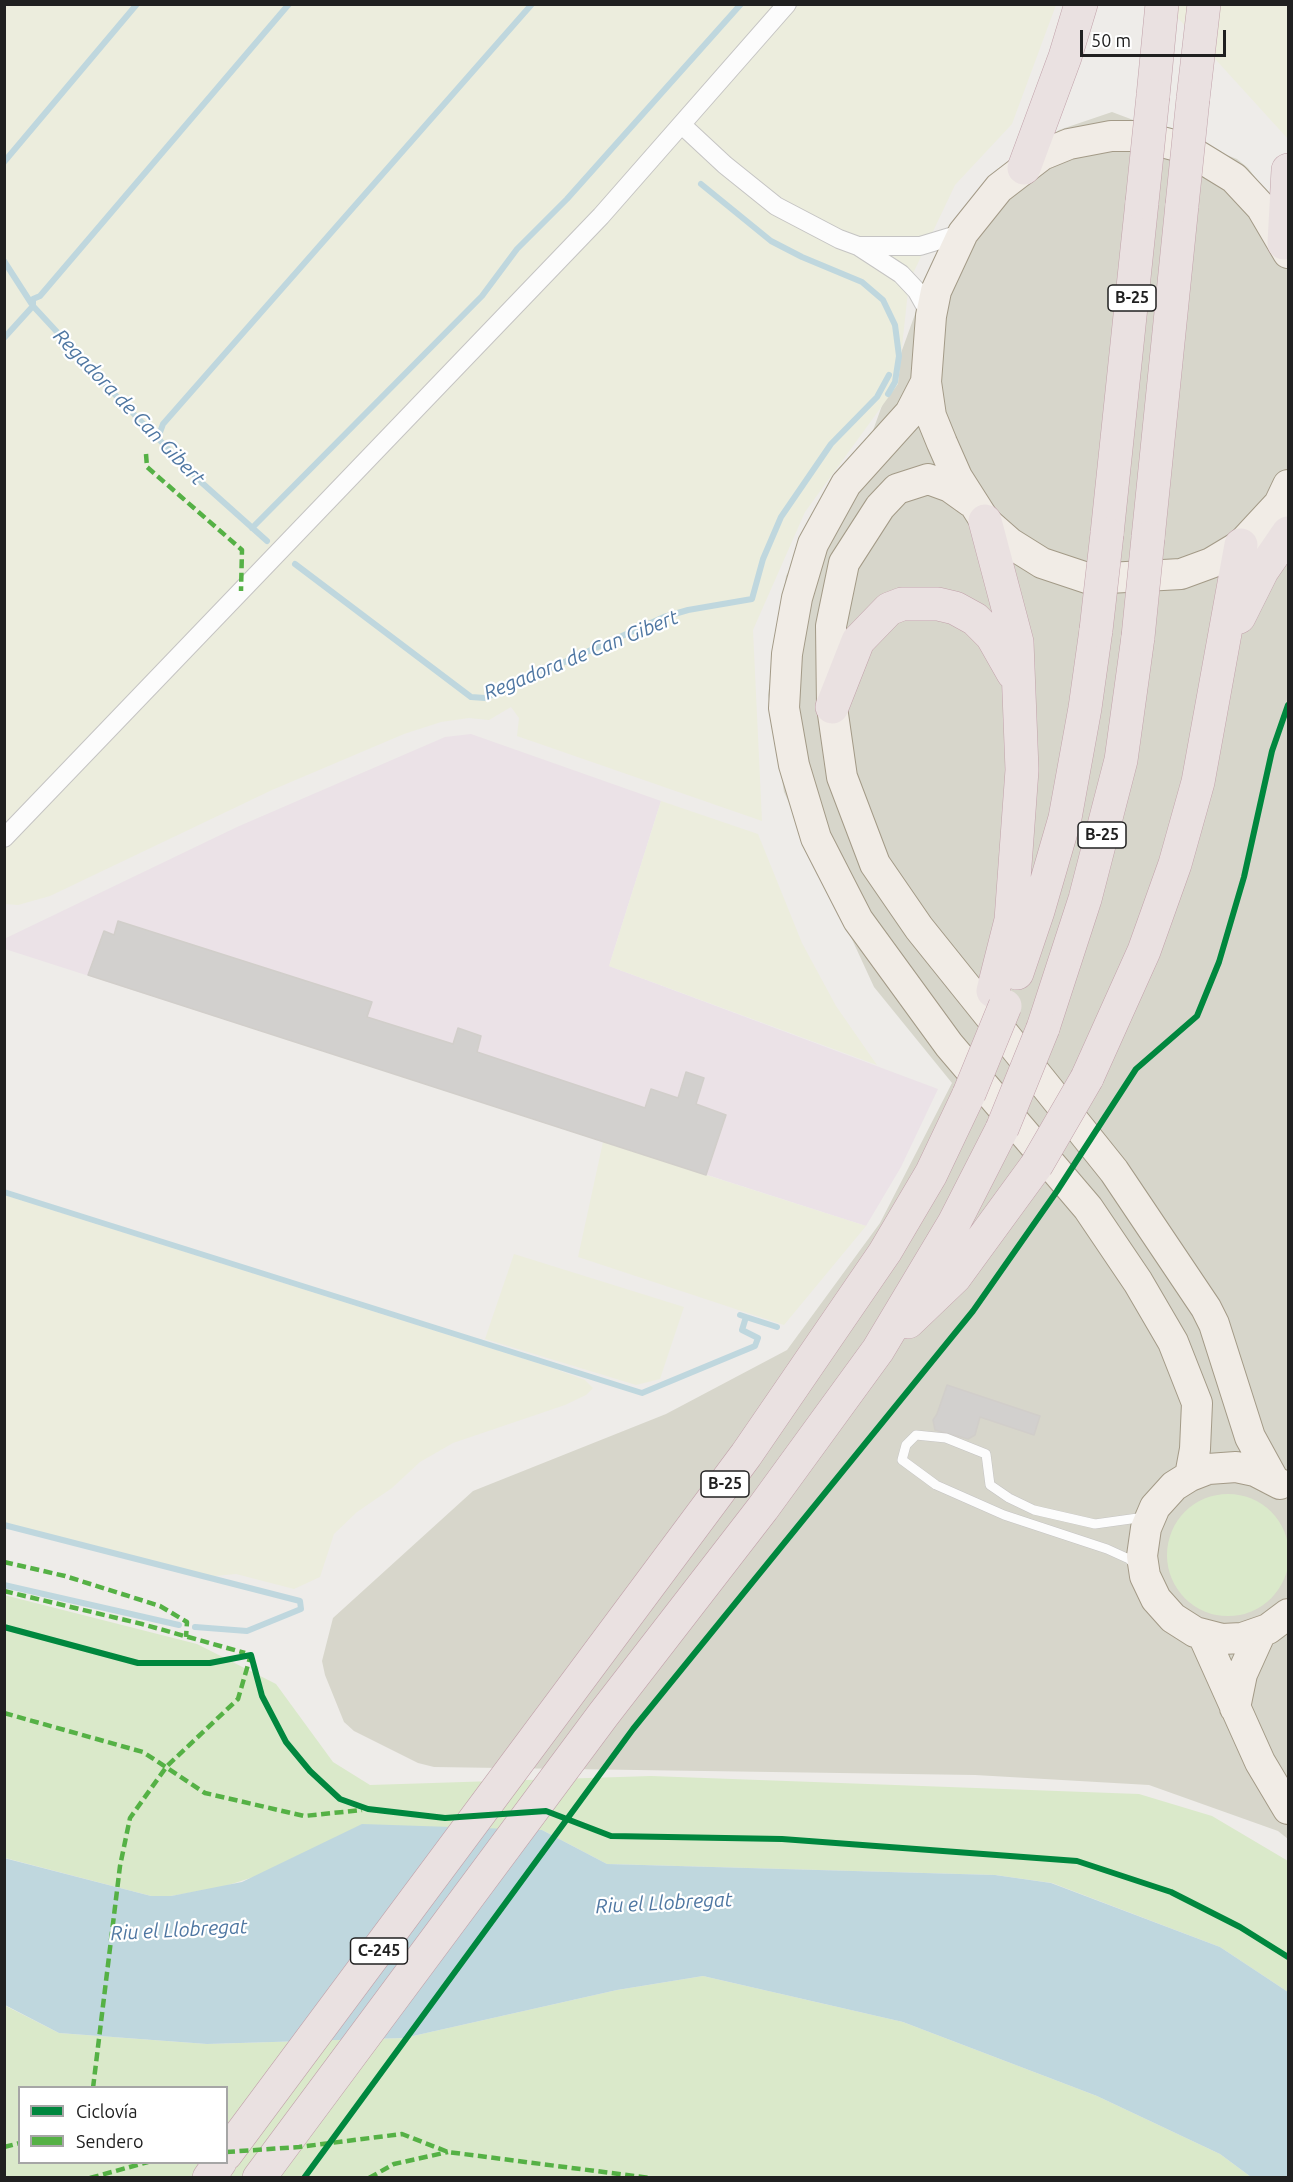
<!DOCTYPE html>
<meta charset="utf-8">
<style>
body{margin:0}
#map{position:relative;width:1293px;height:2182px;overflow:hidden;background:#eeece9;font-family:Ubuntu,sans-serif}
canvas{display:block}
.frame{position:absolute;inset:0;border:6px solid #202020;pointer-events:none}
.legend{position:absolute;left:18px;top:2086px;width:210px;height:78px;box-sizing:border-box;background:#fff;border:2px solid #a6a6a6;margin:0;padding:8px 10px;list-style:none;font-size:18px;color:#202020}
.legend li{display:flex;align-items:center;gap:12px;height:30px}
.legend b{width:30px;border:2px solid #a6a6a6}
.scale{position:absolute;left:1080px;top:30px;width:146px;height:27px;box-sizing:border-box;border:3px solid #202020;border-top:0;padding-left:8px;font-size:18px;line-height:21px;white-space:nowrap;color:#202020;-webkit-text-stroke:4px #fff;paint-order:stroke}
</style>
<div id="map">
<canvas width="1293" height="2182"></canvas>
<div class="frame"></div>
<ul class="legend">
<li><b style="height:8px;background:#00873e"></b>Ciclovía</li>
<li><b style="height:8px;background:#55b145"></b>Sendero</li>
</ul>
<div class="scale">50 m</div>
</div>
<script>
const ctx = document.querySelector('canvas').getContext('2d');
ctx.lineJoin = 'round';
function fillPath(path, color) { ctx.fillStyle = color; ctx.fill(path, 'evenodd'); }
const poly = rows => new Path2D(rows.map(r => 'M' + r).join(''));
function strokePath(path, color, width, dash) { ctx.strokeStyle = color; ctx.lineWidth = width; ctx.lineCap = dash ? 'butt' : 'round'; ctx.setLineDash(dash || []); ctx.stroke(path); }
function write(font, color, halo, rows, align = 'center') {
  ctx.font = font + ' Ubuntu,sans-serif'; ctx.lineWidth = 4.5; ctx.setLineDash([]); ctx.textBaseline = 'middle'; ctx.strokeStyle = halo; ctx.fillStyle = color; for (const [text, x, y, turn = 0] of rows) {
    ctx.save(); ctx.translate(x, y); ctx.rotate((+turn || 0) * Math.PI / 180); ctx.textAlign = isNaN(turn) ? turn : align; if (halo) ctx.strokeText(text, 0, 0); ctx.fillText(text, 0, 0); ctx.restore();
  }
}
fillPath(poly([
 [471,734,661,801,609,966,938,1089,901,1167,866,1226,5,949,4,939,237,827,445,737]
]), '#ebe2e7');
fillPath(poly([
 [1112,112,1237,159,1248,168,1288,221,1288,1839,1278,1831,1149,1785,975,1775,434,1767,418,1763,354,1731,344,1722,325,1675,322,1661,333,1618,473,1491,666,1414,787,1350,880,1223,952,1083,874,987,784,792,768,695,786,576,871,436,927,281,978,194,1059,130]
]), '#d7d6cb');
fillPath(poly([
 [5,5,1056,5,1012,124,955,185,909,282,898,384,805,512,753,630,762,821,517,736,519,718,511,707,489,720,469,718,441,722,404,734,272,790,50,896,18,905,5,904],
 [1166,5,1288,5,1288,139],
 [661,801,758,834,802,943,836,1006,877,1065,609,966],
 [603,1142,703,1174,866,1226,784,1325,578,1257],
 [5,1195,547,1366,585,1380,593,1388,586,1395,565,1405,453,1443,420,1462,392,1488,357,1512,334,1534,320,1577,294,1589,236,1574,205,1577,115,1551,5,1526],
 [514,1254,684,1307,660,1379,636,1385,485,1339]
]), '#eceddd');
fillPath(poly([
 '1167 1555a61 61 0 1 1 122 0a61 61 0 1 1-122 0Z',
 [4,1595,197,1644,276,1684,333,1762,370,1785,651,1776,1139,1794,1212,1816,1288,1861,1288,1992,1220,1947,1052,1883,995,1875,607,1864,542,1830,257,1876,222,1887,171,1896,151,1896,5,1858],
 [703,1976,903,2022,1097,2096,1220,2154,1251,2177,5,2177,4,2005,59,2033,207,2044,404,2038,617,1990],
 [20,2088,226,2088,226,2162,20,2162]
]), '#dae9ca');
fillPath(poly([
 [362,1824,542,1830,607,1864,995,1875,1051,1883,1220,1947,1288,1992,1288,2177,1251,2177,1220,2154,1097,2096,903,2022,703,1976,617,1990,404,2038,207,2044,59,2033,5,2005,4,1858,151,1896,171,1896,242,1882]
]), '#bfd7de');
strokePath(poly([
 [4,162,137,4],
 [701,184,771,241,802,257,862,282,883,300,895,325,899,356,895,382,888,394],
 [4,261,33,306,119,399,201,482,267,541],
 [4,338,33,306,33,299,40,296,289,4],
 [158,438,163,424,532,4],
 [252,528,482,296,517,249,567,199,741,4],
 [295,564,471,697,485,698,664,617,688,610,752,599,763,559,781,517,831,444,877,397,889,375],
 [4,1192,642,1393,755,1346,758,1338,742,1330,746,1317,740,1315],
 [746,1317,777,1327],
 [4,1525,300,1601,301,1609,247,1631,195,1627],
 [4,1585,179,1625]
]), '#bfd7de', 6);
const building = poly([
 [118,921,372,1002,367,1017,453,1044,458,1028,481,1036,477,1052,645,1108,651,1089,678,1098,686,1072,704,1078,696,1104,726,1115,706,1175,88,975,104,931,114,935,118,921],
 [947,1385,1040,1416,1034,1435,980,1417,975,1435,968,1439,935,1430,933,1420,937,1414,947,1385]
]);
fillPath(building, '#d2d0ce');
strokePath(building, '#d1ceca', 1.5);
const lane = poly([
 [1134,1564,1129,1559,1107,1549,1004,1515,936,1485,902,1460,906,1445,916,1435,946,1438,986,1454,990,1485,1009,1498,1034,1510,1095,1524,1145,1517]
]);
const street = poly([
 [682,125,725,165,776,206,839,239,858,246,901,274,917,291,931,316],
 [858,246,920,246,963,233],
 [4,838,601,216,787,4]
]);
const primary = poly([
 [1288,253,1261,207,1234,178,1185,148,1139,136,1111,136,1069,144,1042,155,999,188,963,233,936,291,931,316,926,382,931,416,942,443,957,477,985,521,1010,543,1042,563,1090,579,1181,574,1211,563,1241,545,1279,504,1288,485],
 [926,382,910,413,846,484,813,544,797,598,787,654,784,708,794,765,816,838,858,920,949,1045,1088,1208,1138,1282,1173,1342,1197,1403,1195,1449,1190,1476],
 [971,502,950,487,928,479,897,489,880,507,844,563,831,626,832,707,842,777,875,864,919,928,1114,1171,1206,1308,1214,1324,1250,1437,1273,1479],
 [1280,1484,1255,1471,1236,1467,1208,1469,1190,1476,1174,1486,1155,1507,1146,1528,1142,1556,1145,1576,1156,1599,1173,1618,1195,1632,1222,1639,1242,1638,1268,1629,1288,1614],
 [1203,1635,1260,1762,1288,1809],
 [1235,1708,1242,1674,1261,1632]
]);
const highway = poly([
 [1153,96,1162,4],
 [1193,99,1204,4],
 [1024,168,1065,57,1081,4],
 [1284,243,1288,170],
 [985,521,1017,642,1022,770,1011,920,993,991],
 [1107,534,1142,202],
 [1148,538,1182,205],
 [1239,617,1262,571,1288,533],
 [832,707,858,641,889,609,902,604,938,604,955,608,975,619,992,636,1013,673],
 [1017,973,1038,911,1065,818,1085,708,1096,630],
 [1043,1028,1085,899,1121,760,1138,637],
 [1087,1078,1144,951,1175,864,1198,782,1241,545],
 [908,1322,955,1277,1036,1166],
 [226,2154,746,1455,885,1252,931,1174,969,1094],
 [209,2178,220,2162],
 [259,2178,603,1715,763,1508,878,1350,954,1223,1002,1129]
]);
strokePath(lane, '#c5c4c3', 10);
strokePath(street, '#c5c4c3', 20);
strokePath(primary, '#a39a87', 32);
strokePath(highway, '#c1a2aa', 34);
strokePath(lane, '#fcfcfc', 9);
strokePath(street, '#fcfcfc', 18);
strokePath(primary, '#f1ece6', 30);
strokePath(highway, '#eae1e1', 33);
const highwayBridge = poly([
 [1142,202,1153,96],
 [1182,205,1193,99],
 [1096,630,1107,534],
 [1138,637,1148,538],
 [969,1094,1005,1006],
 [1002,1129,1043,1028],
 [1036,1166,1087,1078]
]);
strokePath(highwayBridge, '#c1a2aa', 34, []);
strokePath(highwayBridge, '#eae1e1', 33);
strokePath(poly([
 [146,454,147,467,242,550,241,591],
 [4,1562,65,1576,160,1606,187,1622,186,1637],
 [4,1591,142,1624,245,1653],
 [4,1713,143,1752,205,1793,304,1816,362,1810],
 [93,2088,120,1866,130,1818,167,1766,238,1699,250,1658],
 [4,2147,20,2143],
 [226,2152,299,2147,402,2134,448,2152,650,2178],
 [90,2178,148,2162],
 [369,2178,394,2164,448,2152]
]), '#55b145', 4.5, [9, 4.5]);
strokePath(poly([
 [4,1627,138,1663,210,1663,251,1655,262,1696,286,1742,310,1771,340,1799,368,1809,445,1818,546,1811,611,1836,782,1839,1077,1861,1171,1892,1240,1927,1288,1957],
 [304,2178,633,1729,973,1311,1057,1191,1136,1069,1197,1016,1219,962,1244,877,1272,751,1288,705]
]), '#00873e', 6);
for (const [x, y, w] of [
 [1132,298,48],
 [1102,835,48],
 [725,1484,48],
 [379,1951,57]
]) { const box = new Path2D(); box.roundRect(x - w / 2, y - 13, w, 26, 4.5); ctx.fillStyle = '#fff'; ctx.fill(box); strokePath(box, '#202020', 1.5); }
write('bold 16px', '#202020', null, [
 ["B-25",1132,298],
 ["B-25",1102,835],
 ["B-25",725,1484],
 ["C-245",379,1951]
]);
write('italic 20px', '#4f77a2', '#fff', [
 ["Regadora de Can Gibert",129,407,46],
 ["Regadora de Can Gibert",581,655,-22],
 ["Riu el Llobregat",664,1903,-3],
 ["Riu el Llobregat",179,1930,-3]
]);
</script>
